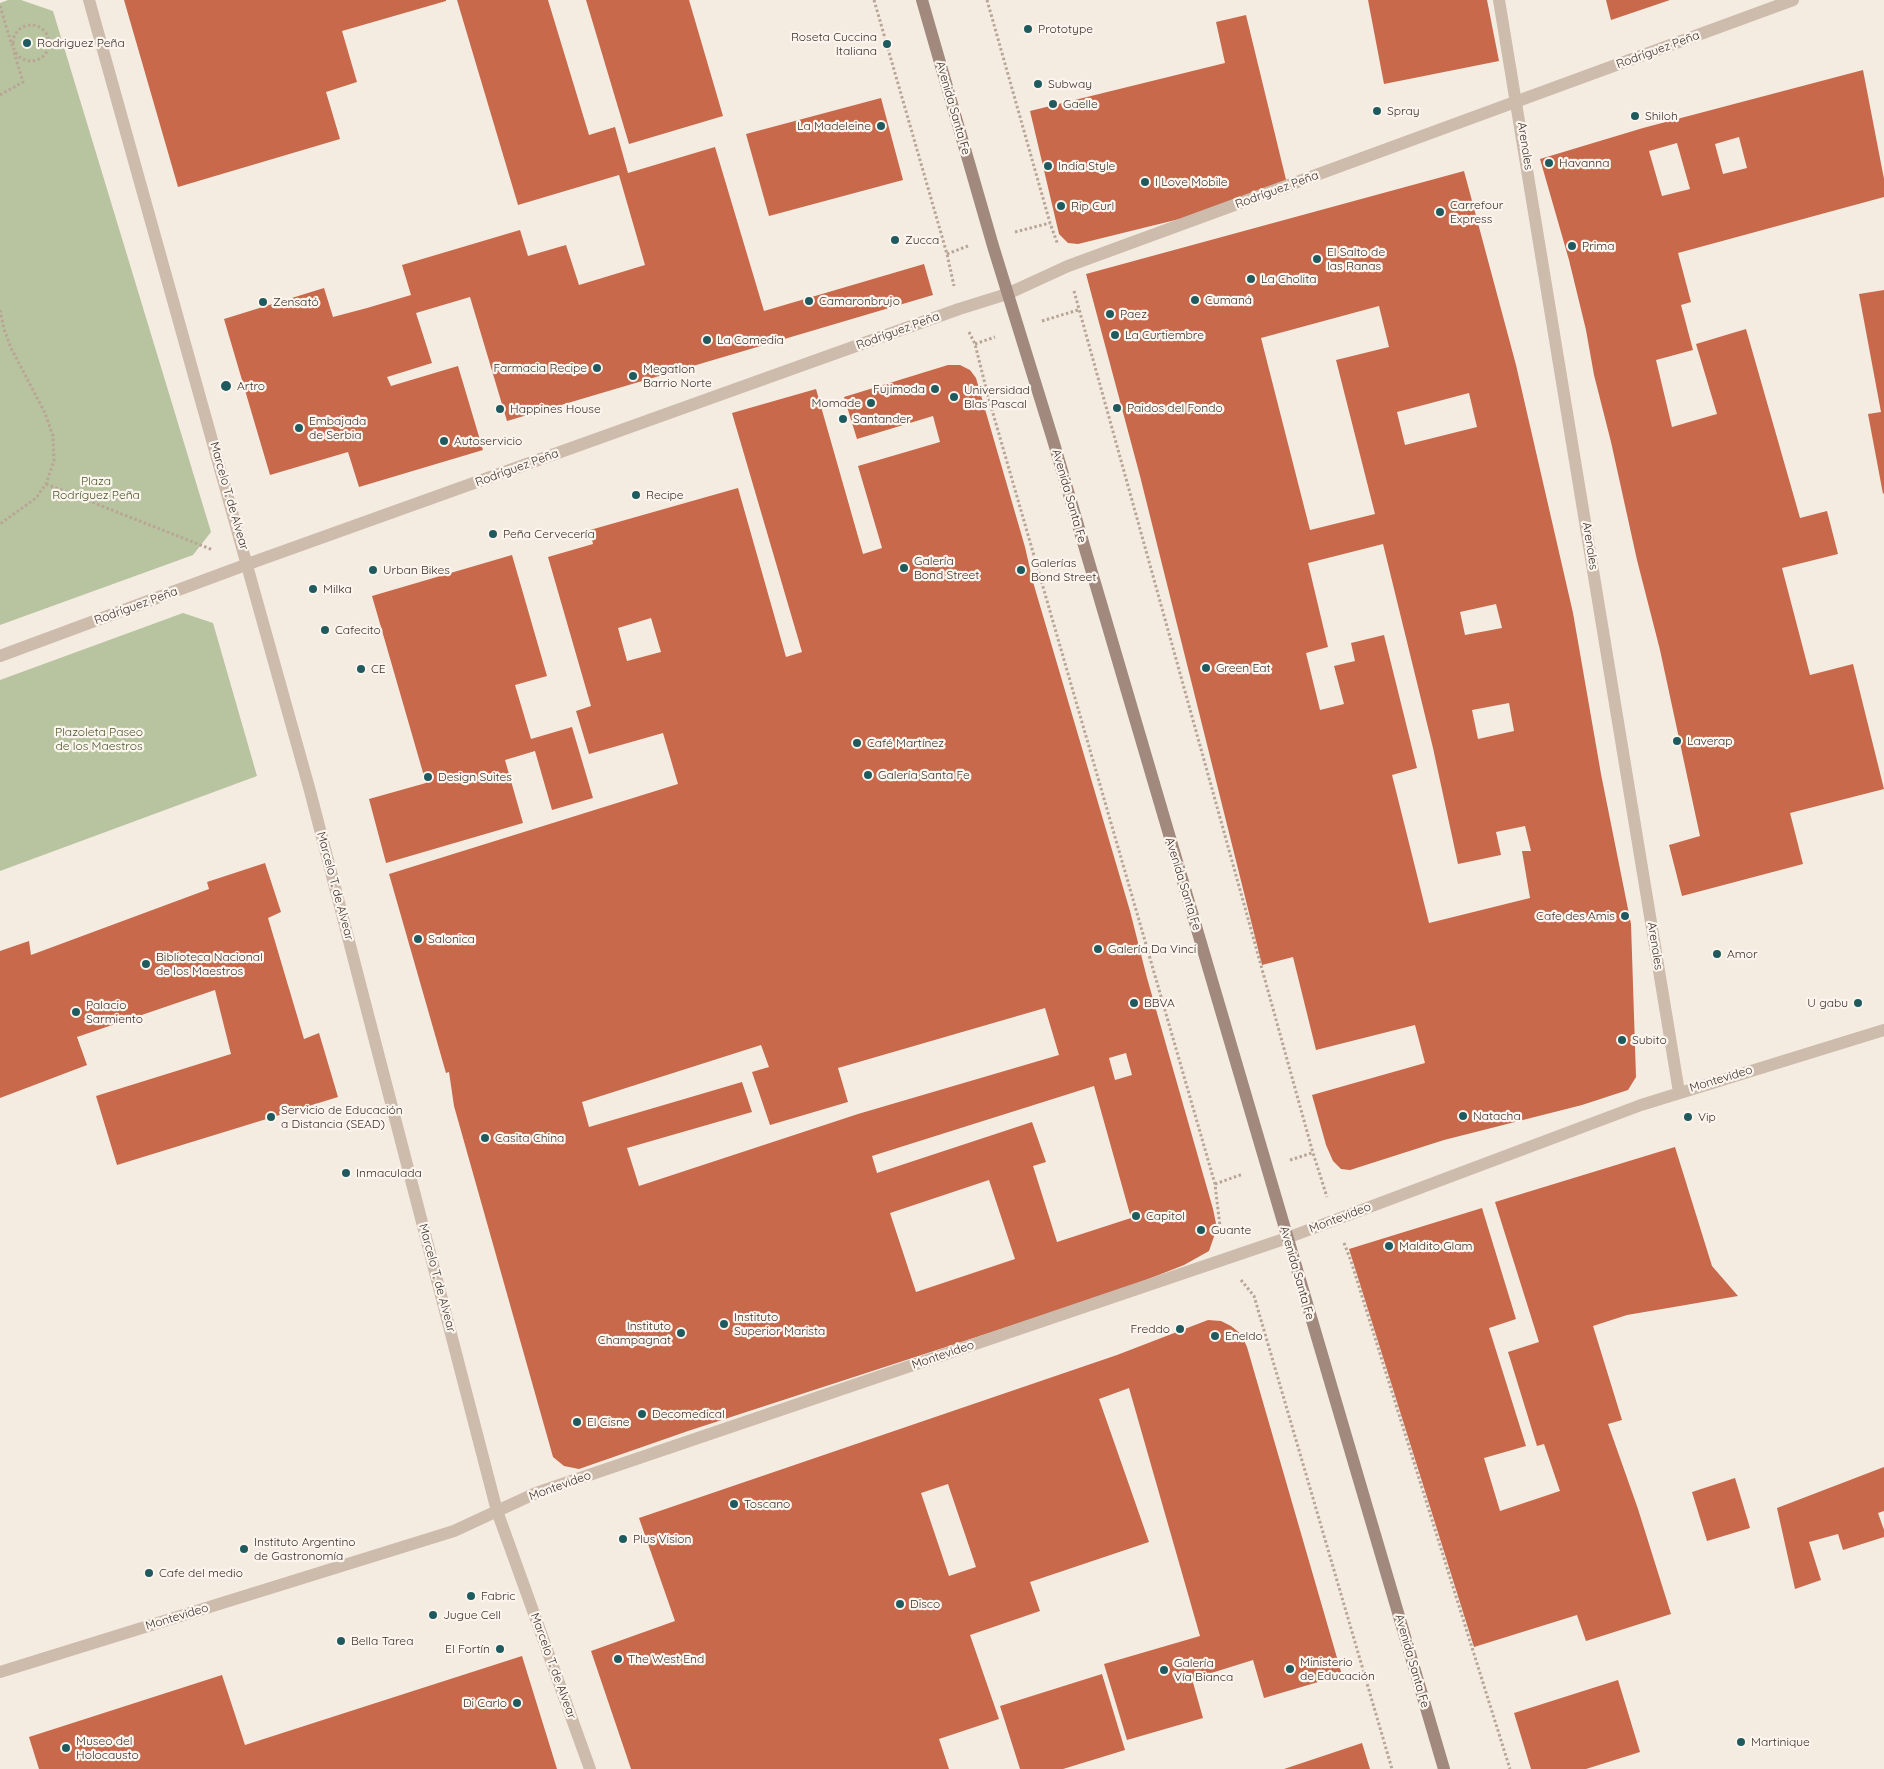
<!DOCTYPE html>
<meta charset="utf-8">
<style>
body{margin:0}
canvas{display:block;background:#f4ebe1}
</style>
<canvas width="1884" height="1769"></canvas>
<script>
const ctx = document.querySelector('canvas').getContext('2d');
ctx.lineJoin = 'round';
function fillPath(path, color) { ctx.fillStyle = color; ctx.fill(path, 'evenodd'); }
const poly = rows => new Path2D(rows.map(r => 'M' + r).join(''));
function strokePath(path, color, width, dash) { ctx.strokeStyle = color; ctx.lineWidth = width; ctx.lineCap = dash ? 'butt' : 'round'; ctx.setLineDash(dash || []); ctx.stroke(path); }
function write(font, color, halo, rows, align = 'center') {
  ctx.font = font + ' Quicksand,sans-serif'; ctx.lineWidth = 4.5; ctx.setLineDash([]); ctx.textBaseline = 'middle'; ctx.strokeStyle = halo; ctx.fillStyle = color; for (const [text, x, y, turn = 0] of rows) {
    ctx.save(); ctx.translate(x, y); ctx.rotate((+turn || 0) * Math.PI / 180); ctx.textAlign = isNaN(turn) ? turn : align; if (halo) ctx.strokeText(text, 0, 0); ctx.fillText(text, 0, 0); ctx.restore();
  }
}
fillPath(poly([
 [8,0,21,0,53,11,211,532,193,555,0,625,0,3],
 [183,613,213,623,257,776,0,871,0,680]
]), '#b8c4a0');
fillPath(poly([
 [124,0,446,0,446,1,342,31,357,82,326,92,340,139,178,187],
 [457,0,548,0,589,135,615,127,628,173,715,147,764,311,924,264,933,295,507,421,470,297,416,313,432,363,387,377,391,386,458,366,483,450,359,487,348,452,270,475,224,319,324,288,333,317,367,308,411,295,402,265,520,230,528,256,566,245,579,285,645,265,619,175,518,205],
 [586,0,689,0,723,116,629,144],
 [1368,0,1487,0,1499,61,1384,84],
 [1606,0,1670,0,1611,20],
 [1246,15,1289,192,1078,244,1068,243,1059,234,1030,111,1225,63,1216,22],
 [1863,70,1884,179,1884,197,1678,253,1691,302,1681,305,1693,350,1656,360,1672,427,1717,414,1696,344,1746,329,1800,518,1827,511,1838,554,1782,568,1810,675,1853,664,1884,789,1790,813,1803,864,1682,896,1669,845,1700,836,1660,650,1637,560,1611,442,1594,375,1586,330,1569,260,1540,159,1643,128],
 [1739,137,1747,168,1723,174,1715,144],
 [1677,143,1690,189,1662,196,1649,151],
 [881,98,903,180,769,216,746,134],
 [1464,171,1516,365,1573,613,1601,774,1631,924,1636,1077,1628,1090,1582,1105,1444,1140,1350,1170,1341,1169,1333,1161,1326,1145,1312,1095,1425,1063,1415,1025,1316,1050,1293,957,1262,965,1140,476,1086,274],
 [1379,306,1389,347,1336,360,1375,514,1310,530,1261,338],
 [1469,393,1477,427,1405,445,1397,412],
 [1383,544,1433,748,1458,864,1501,855,1496,832,1525,826,1531,851,1522,851,1530,898,1429,923,1392,775,1417,768,1384,635,1351,643,1355,661,1334,666,1344,704,1320,710,1306,653,1328,647,1308,563],
 [1496,604,1502,628,1465,635,1460,612],
 [1509,703,1514,731,1478,739,1472,710],
 [1884,290,1884,493,1883,494,1868,414,1881,412,1859,294],
 [948,365,960,365,970,370,976,378,1025,547,1033,582,1130,911,1147,978,1213,1209,1217,1228,1209,1251,1184,1265,1118,1291,688,1431,579,1469,564,1466,553,1457,454,1106,449,1072,446,1073,389,874,678,784,663,733,589,754,576,711,591,706,548,557,593,544,590,530,738,488,786,657,802,652,732,413,816,389,863,554,882,548,858,466,940,442,933,416,857,439,844,397],
 [651,618,661,652,627,661,618,628],
 [1045,1008,1059,1055,858,1114,639,1186,627,1148,752,1112,742,1082,589,1127,582,1102,761,1045,769,1067,752,1072,770,1125,848,1102,838,1068],
 [1126,1053,1132,1075,1115,1080,1109,1058],
 [1094,1086,1131,1218,1057,1242,1033,1166,1046,1162,1032,1122,877,1173,872,1156],
 [989,1180,1015,1259,916,1292,890,1213],
 [512,555,547,676,515,685,531,739,572,727,593,798,552,810,535,751,505,760,523,823,386,863,369,799,426,783,372,596],
 [265,863,281,912,268,918,304,1039,319,1033,338,1097,117,1165,96,1096,231,1054,215,990,77,1037,87,1065,0,1098,0,951,29,941,31,955,209,889,207,882],
 [1675,1147,1712,1266,1738,1296,1627,1315,1593,1326,1622,1420,1608,1424,1638,1509,1671,1614,1586,1641,1577,1615,1474,1647,1349,1249,1482,1208,1516,1319,1489,1328,1526,1446,1484,1458,1500,1511,1560,1491,1544,1444,1537,1446,1508,1352,1539,1342,1495,1202],
 [1208,1320,1221,1321,1231,1326,1241,1334,1247,1347,1342,1675,1264,1698,1253,1660,1192,1679,1203,1718,1127,1740,1104,1664,1200,1636,1129,1388,1099,1399,1149,1542,1030,1582,1040,1611,970,1635,999,1719,939,1739,949,1769,631,1769,591,1651,675,1621,639,1518,1117,1355],
 [948,1484,976,1567,949,1576,921,1493],
 [1884,1467,1884,1511,1878,1513,1884,1530,1884,1537,1843,1550,1838,1534,1809,1542,1821,1580,1795,1589,1777,1508],
 [1735,1478,1750,1528,1707,1541,1692,1492],
 [522,1656,557,1769,39,1769,29,1737,222,1675,245,1745],
 [1102,1674,1125,1750,1063,1769,1020,1769,1000,1706],
 [1618,1680,1640,1752,1586,1769,1531,1769,1514,1713],
 [1362,1743,1370,1769,1284,1769]
]), '#c8694b');
strokePath(poly([
 [874,0,947,254,954,286],
 [987,0,1050,223,1058,245],
 [0,6,12,46],
 '13 43a18 18 0 1 1 36 0a18 18 0 1 1-36 0Z',
 [0,95,23,82,14,52],
 [1015,232,1050,223],
 [947,254,968,246],
 [1074,291,1313,1153,1327,1197],
 [0,310,4,329,11,348,45,413,53,436,54,461,46,484,36,498,0,524],
 [1042,321,1078,310],
 [969,332,975,344,988,396,1215,1184,1221,1235],
 [975,344,995,337],
 [46,484,213,550],
 [1290,1160,1312,1153],
 [1215,1184,1243,1174],
 [1344,1243,1351,1261,1510,1769],
 [1241,1280,1254,1296,1392,1769]
]), '#b9a596', 3, [2.5, 2.5]);
strokePath(poly([
 [89,0,310,791,497,1511,590,1769],
 [1499,0,1679,1092],
 [0,656,248,564,959,309,1007,294],
 [0,1672,454,1531,536,1493,1287,1238,1641,1105,1884,1030]
]), '#cdbbac', 12);
strokePath(poly([
 [1007,294,1068,266,1793,0]
]), '#cdbbac', 12);
strokePath(poly([
 [922,0,993,246,1053,440,1444,1769]
]), '#a18a7d', 12);
for (const [x, y, r, color] of [
 [1028,29,5,"#1f5a5e"],
 [27,43,5,"#1f5a5e"],
 [887,44,5,"#1f5a5e"],
 [1038,84,5,"#1f5a5e"],
 [1053,104,5,"#1f5a5e"],
 [1377,111,5,"#1f5a5e"],
 [1635,116,5,"#1f5a5e"],
 [881,126,5,"#1f5a5e"],
 [1549,163,5,"#1f5a5e"],
 [1048,166,5,"#1f5a5e"],
 [1145,182,5,"#1f5a5e"],
 [1061,206,5,"#1f5a5e"],
 [1440,212,5,"#1f5a5e"],
 [895,240,5,"#1f5a5e"],
 [1572,246,5,"#1f5a5e"],
 [1317,259,5,"#1f5a5e"],
 [1251,279,5,"#1f5a5e"],
 [1195,300,5,"#1f5a5e"],
 [809,301,5,"#1f5a5e"],
 [263,302,5,"#1f5a5e"],
 [1110,314,5,"#1f5a5e"],
 [1115,335,5,"#1f5a5e"],
 [707,340,5,"#1f5a5e"],
 [597,368,5,"#1f5a5e"],
 [633,376,5,"#1f5a5e"],
 [226,386,6,"#1f5a5e"],
 [935,389,5,"#1f5a5e"],
 [954,397,5,"#1f5a5e"],
 [871,403,5,"#1f5a5e"],
 [1117,408,5,"#1f5a5e"],
 [500,409,5,"#1f5a5e"],
 [843,419,5,"#1f5a5e"],
 [299,428,5,"#1f5a5e"],
 [444,441,5,"#1f5a5e"],
 [636,495,5,"#1f5a5e"],
 [493,534,5,"#1f5a5e"],
 [904,568,5,"#1f5a5e"],
 [373,570,5,"#1f5a5e"],
 [1021,570,5,"#1f5a5e"],
 [313,589,5,"#1f5a5e"],
 [325,630,5,"#1f5a5e"],
 [1206,668,5,"#1f5a5e"],
 [361,669,5,"#1f5a5e"],
 [1677,741,5,"#1f5a5e"],
 [857,743,5,"#1f5a5e"],
 [868,775,5,"#1f5a5e"],
 [428,777,5,"#1f5a5e"],
 [1625,916,5,"#1f5a5e"],
 [418,939,5,"#1f5a5e"],
 [1098,949,5,"#1f5a5e"],
 [1717,954,5,"#1f5a5e"],
 [146,964,5,"#1f5a5e"],
 [1134,1003,5,"#1f5a5e"],
 [1858,1003,5,"#1f5a5e"],
 [76,1012,5,"#1f5a5e"],
 [1622,1040,5,"#1f5a5e"],
 [1463,1116,5,"#1f5a5e"],
 [271,1117,5,"#1f5a5e"],
 [1688,1117,5,"#1f5a5e"],
 [485,1138,5,"#1f5a5e"],
 [346,1173,5,"#1f5a5e"],
 [1136,1216,5,"#1f5a5e"],
 [1201,1230,5,"#1f5a5e"],
 [1389,1246,5,"#1f5a5e"],
 [724,1324,5,"#1f5a5e"],
 [1180,1329,5,"#1f5a5e"],
 [681,1333,5,"#1f5a5e"],
 [1215,1336,5,"#1f5a5e"],
 [642,1414,5,"#1f5a5e"],
 [577,1422,5,"#1f5a5e"],
 [734,1504,5,"#1f5a5e"],
 [623,1539,5,"#1f5a5e"],
 [244,1549,5,"#1f5a5e"],
 [149,1573,5,"#1f5a5e"],
 [471,1596,5,"#1f5a5e"],
 [900,1604,5,"#1f5a5e"],
 [433,1615,5,"#1f5a5e"],
 [341,1641,5,"#1f5a5e"],
 [500,1649,5,"#1f5a5e"],
 [618,1659,5,"#1f5a5e"],
 [1290,1669,5,"#1f5a5e"],
 [1164,1670,5,"#1f5a5e"],
 [517,1703,5,"#1f5a5e"],
 [1741,1742,5,"#1f5a5e"],
 [66,1748,5,"#1f5a5e"]
]) { const dot = new Path2D(); dot.arc(x, y, r, 0, 2 * Math.PI); ctx.fillStyle = color; ctx.fill(dot); strokePath(dot, '#fbf5ee', 2); }
write('12px', '#3b302b', '#fbf5ee', [
 ["Prototype",1038,29],
 ["Roseta Cuccina",877,37,"right"],
 ["Italiana",877,51,"right"],
 ["Rodriguez Peña",37,43],
 ["Subway",1048,84],
 ["Gaelle",1063,104],
 ["Spray",1387,111],
 ["Shiloh",1645,116],
 ["La Madeleine",871,126,"right"],
 ["Havanna",1559,163],
 ["India Style",1058,166],
 ["I Love Mobile",1155,182],
 ["Carrefour",1450,205],
 ["Express",1450,219],
 ["Rip Curl",1071,206],
 ["Zucca",905,240],
 ["Prima",1582,246],
 ["El Salto de",1327,252],
 ["las Ranas",1327,266],
 ["La Cholita",1261,279],
 ["Cumaná",1205,300],
 ["Camaronbrujo",819,301],
 ["Zensató",273,302],
 ["Paez",1120,314],
 ["La Curtiembre",1125,335],
 ["La Comedia",717,340],
 ["Farmacia Recipe",587,368,"right"],
 ["Megatlon",643,369],
 ["Barrio Norte",643,383],
 ["Artro",237,386],
 ["Fujimoda",925,389,"right"],
 ["Universidad",964,390],
 ["Blas Pascal",964,404],
 ["Momade",861,403,"right"],
 ["Paidos del Fondo",1127,408],
 ["Happines House",510,409],
 ["Santander",853,419],
 ["Embajada",309,421],
 ["de Serbia",309,435],
 ["Autoservicio",454,441],
 ["Recipe",646,495],
 ["Peña Cervecería",503,534],
 ["Galería",914,561],
 ["Bond Street",914,575],
 ["Galerías",1031,563],
 ["Bond Street",1031,577],
 ["Urban Bikes",383,570],
 ["Milka",323,589],
 ["Cafecito",335,630],
 ["Green Eat",1216,668],
 ["CE",371,669],
 ["Laverap",1687,741],
 ["Café Martínez",867,743],
 ["Galería Santa Fe",878,775],
 ["Design Suites",438,777],
 ["Cafe des Amis",1615,916,"right"],
 ["Salonica",428,939],
 ["Galería Da Vinci",1108,949],
 ["Amor",1727,954],
 ["Biblioteca Nacional",156,957],
 ["de los Maestros",156,971],
 ["BBVA",1144,1003],
 ["U gabu",1848,1003,"right"],
 ["Palacio",86,1005],
 ["Sarmiento",86,1019],
 ["Subito",1632,1040],
 ["Servicio de Educación",281,1110],
 ["a Distancia (SEAD)",281,1124],
 ["Natacha",1473,1116],
 ["Vip",1698,1117],
 ["Casita China",495,1138],
 ["Inmaculada",356,1173],
 ["Capitol",1146,1216],
 ["Guante",1211,1230],
 ["Maldito Glam",1399,1246],
 ["Instituto",734,1317],
 ["Superior Marista",734,1331],
 ["Instituto",671,1326,"right"],
 ["Champagnat",671,1340,"right"],
 ["Freddo",1170,1329,"right"],
 ["Eneldo",1225,1336],
 ["Decomedical",652,1414],
 ["El Cisne",587,1422],
 ["Toscano",744,1504],
 ["Plus Vision",633,1539],
 ["Instituto Argentino",254,1542],
 ["de Gastronomía",254,1556],
 ["Cafe del medio",159,1573],
 ["Fabric",481,1596],
 ["Disco",910,1604],
 ["Jugue Cell",443,1615],
 ["Bella Tarea",351,1641],
 ["El Fortín",490,1649,"right"],
 ["The West End",628,1659],
 ["Ministerio",1300,1662],
 ["de Educación",1300,1676],
 ["Galería",1174,1663],
 ["Vía Bianca",1174,1677],
 ["Di Carlo",507,1703,"right"],
 ["Museo del",76,1741],
 ["Holocausto",76,1755],
 ["Martinique",1751,1742]
], 'left');
write('12px', '#3b302b', '#fbf5ee', [
 ["Rodríguez Peña",1658,50,-20],
 ["Avenida Santa Fe",953,108,74],
 ["Arenales",1525,146,81],
 ["Rodríguez Peña",1277,190,-20],
 ["Rodríguez Peña",898,331,-20],
 ["Rodríguez Peña",517,468,-20],
 ["Marcelo T. de Alvear",229,496,74],
 ["Avenida Santa Fe",1069,496,74],
 ["Arenales",1590,546,81],
 ["Rodríguez Peña",136,606,-20],
 ["Avenida Santa Fe",1183,884,73],
 ["Marcelo T. de Alvear",335,886,75],
 ["Arenales",1655,946,81],
 ["Montevideo",1721,1079,-17],
 ["Montevideo",1340,1218,-21],
 ["Avenida Santa Fe",1297,1273,74],
 ["Marcelo T. de Alvear",437,1278,75],
 ["Montevideo",943,1355,-19],
 ["Montevideo",560,1486,-20],
 ["Montevideo",177,1617,-17],
 ["Avenida Santa Fe",1412,1661,74],
 ["Marcelo T. de Alvear",553,1666,70]
]);
write('12px', '#4a5a2e', '#fbf5ee', [
 ["Plaza",96,481],
 ["Rodríguez Peña",96,495],
 ["Plazoleta Paseo",99,732],
 ["de los Maestros",99,746]
]);
</script>
